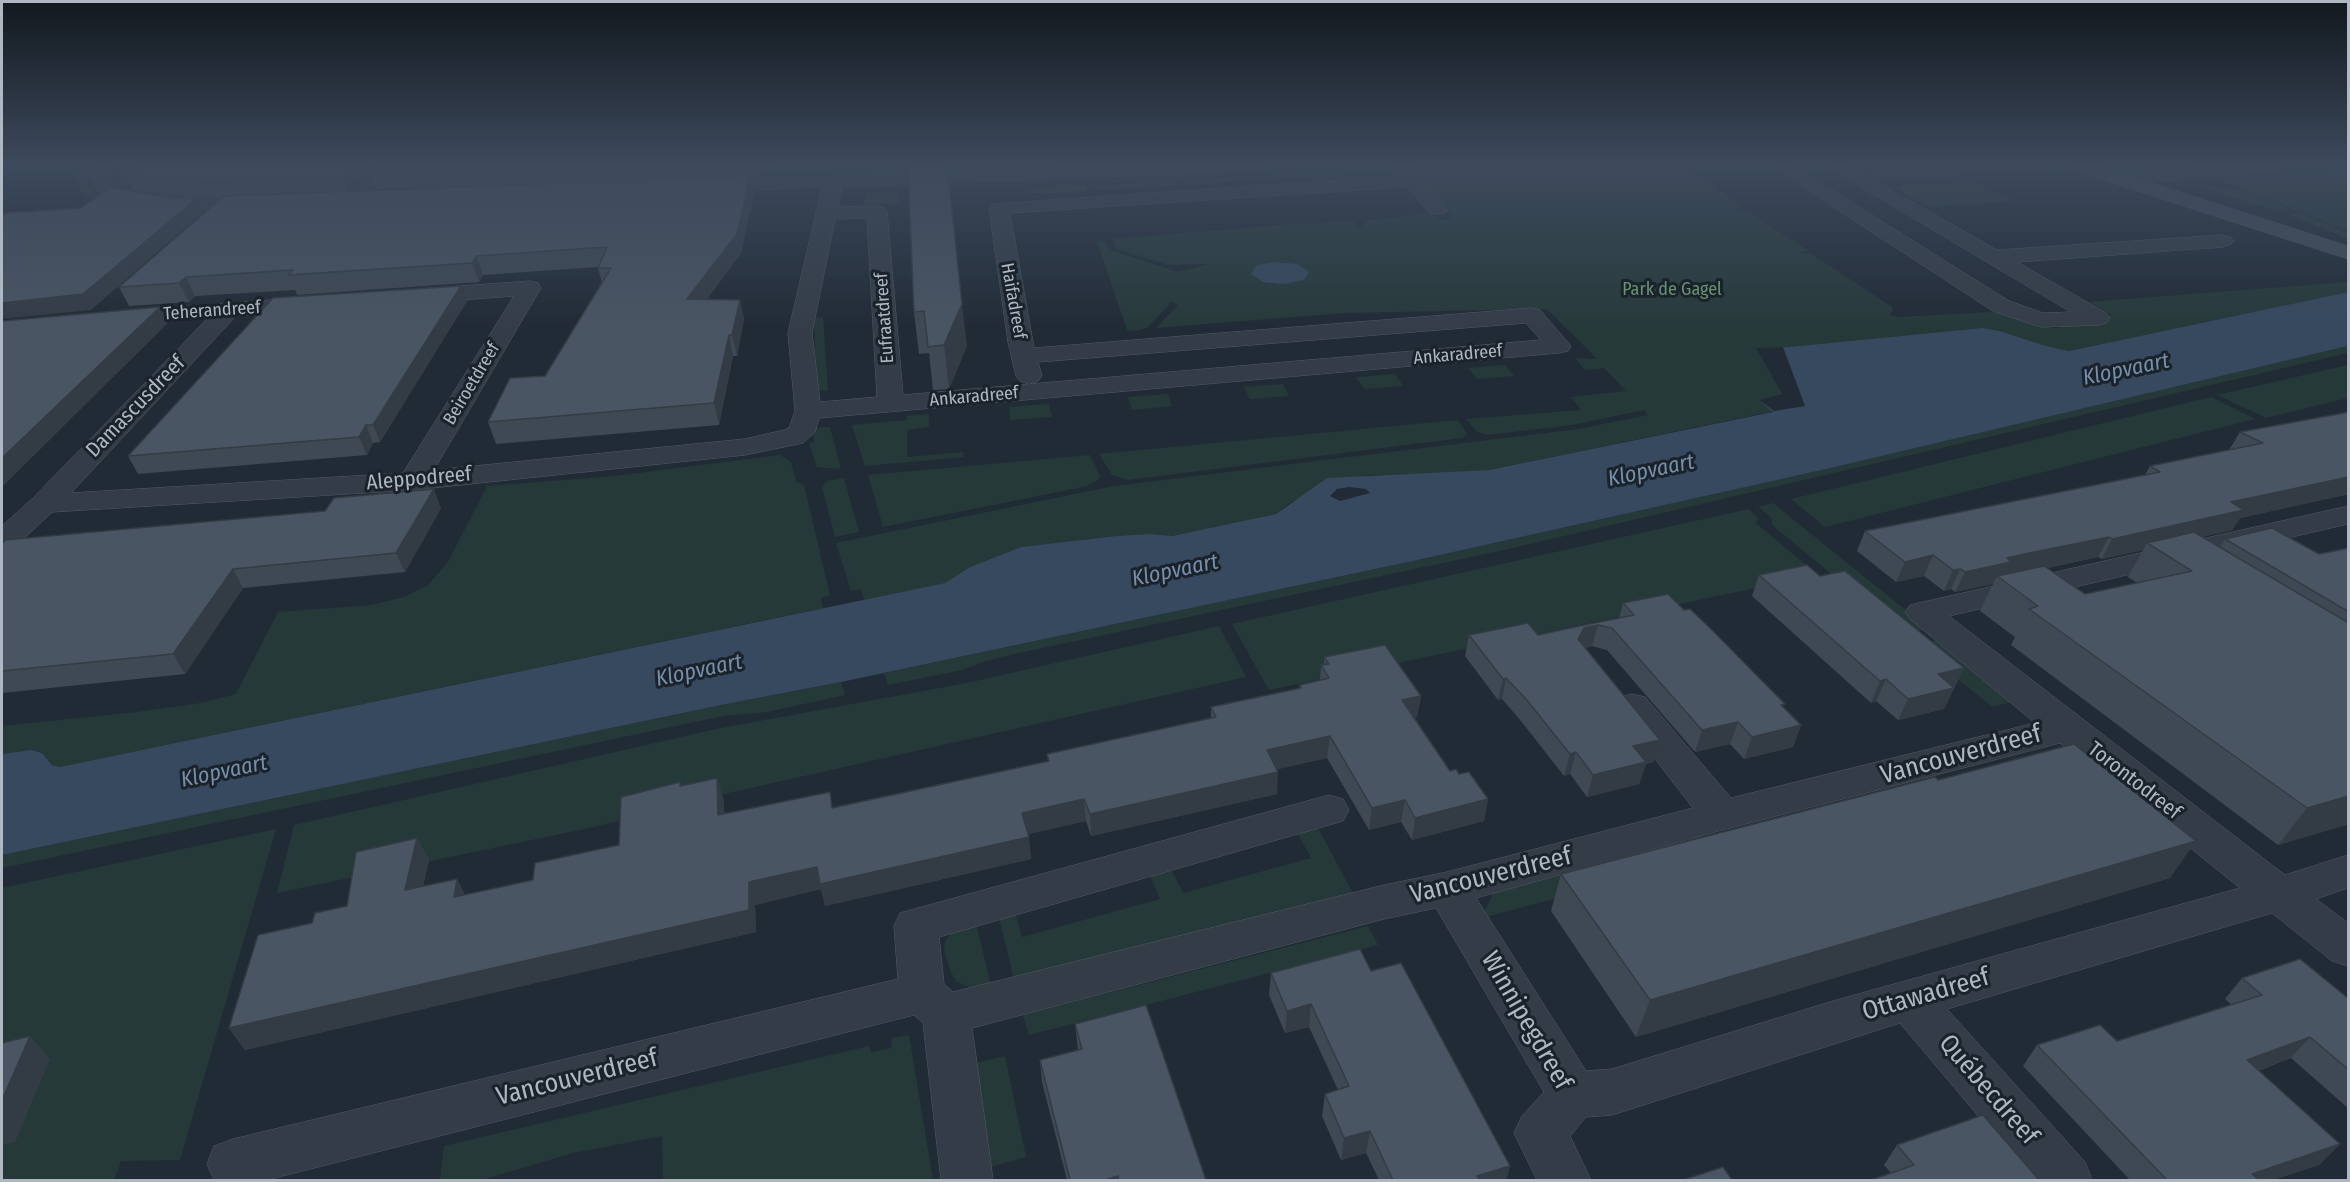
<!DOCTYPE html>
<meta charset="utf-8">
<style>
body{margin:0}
#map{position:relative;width:2350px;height:1182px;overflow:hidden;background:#212b36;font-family:"Fira Sans Condensed",sans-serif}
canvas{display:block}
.frame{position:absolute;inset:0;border:3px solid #afb7c3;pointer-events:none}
</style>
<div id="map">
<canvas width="2350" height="1182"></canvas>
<div class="frame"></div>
</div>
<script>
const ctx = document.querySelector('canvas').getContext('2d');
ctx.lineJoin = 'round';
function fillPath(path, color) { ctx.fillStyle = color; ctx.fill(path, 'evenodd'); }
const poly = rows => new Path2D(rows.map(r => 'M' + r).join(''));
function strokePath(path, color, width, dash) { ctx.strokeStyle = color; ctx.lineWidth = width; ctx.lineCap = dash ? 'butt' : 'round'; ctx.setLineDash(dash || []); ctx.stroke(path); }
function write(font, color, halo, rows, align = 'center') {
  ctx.font = font + ' "Fira Sans Condensed",sans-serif'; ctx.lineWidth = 6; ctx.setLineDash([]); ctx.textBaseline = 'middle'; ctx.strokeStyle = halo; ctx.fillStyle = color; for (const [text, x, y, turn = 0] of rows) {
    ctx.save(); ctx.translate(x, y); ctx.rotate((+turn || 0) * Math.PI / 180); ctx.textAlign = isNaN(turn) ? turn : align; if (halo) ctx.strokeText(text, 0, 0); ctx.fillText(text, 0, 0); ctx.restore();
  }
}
fillPath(poly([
 [92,165,87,172,86,179,89,187,101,196,95,199,81,191,75,181,75,174,81,167],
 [115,165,128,165,128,173,166,190,225,200,174,199,136,192,118,183,114,175],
 [1412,165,1684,165,1742,207,1732,209,1749,212,1809,251,1797,253,1810,253,1892,307,1893,309,1890,315,1898,317,1993,312,2005,313,2038,326,2058,328,2111,315,2089,302,2348,282,2348,292,2069,351,2046,346,2000,331,1982,328,1789,347,1756,348,1782,394,1760,400,1774,411,1489,470,1432,474,1369,475,1291,502,1276,514,1172,536,1149,534,1116,536,1021,547,970,567,946,583,864,600,861,589,851,591,836,543,1114,486,1578,429,1648,415,1644,410,1572,425,1487,435,1476,431,1466,419,1581,410,1571,397,1626,391,1604,368,1585,370,1575,358,1597,359,1547,309,1343,313,1156,328,1178,305,1170,301,1168,306,1147,328,1136,331,1127,330,1097,242,1105,241,1110,250,1178,272,1209,264,1168,265,1117,249,1113,239,1293,224,1353,222,1356,222,1355,227,1362,226,1366,221,1428,213,1433,213,1440,220,1450,219,1452,217,1410,166],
 [1854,165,2033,165,2048,170,1878,180],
 [2348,169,2348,231,2215,178],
 [1336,171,1340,175,1263,180,1260,176],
 [1253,176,1256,180,1184,185,1181,181],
 [1174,181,1177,185,1097,190,1095,186],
 [1973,182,2012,201,1929,207,1893,187],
 [2192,184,2242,190,2289,209,2280,212],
 [1085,185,1087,191,1026,194,1025,189],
 [899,192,899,203,863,205,868,193],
 [2300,213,2348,233,2348,239,2287,214],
 [823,317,828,390,822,391,816,389,814,318],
 [2348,346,2348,353,1504,550,1019,653,986,661,962,670,888,685,884,673,1413,561,1822,470],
 [1505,365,1514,376,1477,379,1468,368],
 [2348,365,2348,398,2266,418,2217,395],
 [1395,374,1403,386,1364,389,1356,377],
 [1283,384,1289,396,1250,399,1244,387],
 [1168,394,1172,406,1132,410,1128,397],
 [2211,397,2255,419,1825,527,1791,499],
 [1049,404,1052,417,1010,420,1009,407],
 [929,414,929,427,907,430,907,457,963,452,964,457,865,466,852,425,907,420,907,416],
 [1458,420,1467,434,1462,438,1128,480,1112,475,1099,454],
 [830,427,841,469,817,467,809,444,814,442,813,428],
 [780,455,791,462,796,481,804,485,830,595,821,598,823,608,60,767,52,765,42,753,31,750,2,754,2,726,137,712,201,703,236,694,278,612,372,605,404,597,428,585,448,562,487,486,615,476],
 [1090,455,1100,476,1098,480,1083,487,883,527,868,475],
 [844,478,859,532,835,537,822,487,827,481],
 [1773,503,1898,604,1930,628,1904,634,1772,525,1772,518,1758,507],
 [1749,509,1758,518,1756,523,1818,575,1269,690,1232,624],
 [1219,626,1246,677,688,802,594,827,277,893,294,825,721,728,967,683],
 [1943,639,2019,700,1992,707,1917,645],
 [841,682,845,695,767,712,723,716,2,868,2,855,726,704],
 [1753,825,1769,842,1486,917,1484,913,1493,893],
 [1318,828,1354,895,1014,980,998,913,1014,909,1022,937,1160,899,1149,873,1170,867,1183,893,1311,858,1298,834],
 [276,829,180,1160,121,1161,114,1180,2,1180,2,888],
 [975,919,991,986,975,989,957,982,951,972,944,951,945,942,952,931],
 [1368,926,1378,945,1029,1035,1023,1015],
 [909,1035,933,1180,663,1180,662,1136,573,1153,482,1180,440,1180,444,1146,869,1046,871,1052,891,1048,892,1038],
 [1005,1056,1026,1157,986,1168,967,1065]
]), '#263939');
fillPath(poly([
 [1275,262,1297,264,1309,272,1304,280,1284,284,1263,282,1251,274,1257,265],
 [2348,292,2348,346,1822,470,1413,561,841,682,726,704,2,855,2,754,31,750,42,753,52,765,60,767,945,583,970,567,1021,547,1116,536,1149,534,1172,536,1276,514,1327,478,1489,470,1773,412,1759,400,1782,394,1756,348,1789,347,1982,328,2000,331,2046,346,2069,351],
 [1349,487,1366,489,1370,493,1340,501,1330,496,1337,489]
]), '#37495e');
fillPath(poly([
 [1783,347,1805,406,1774,411,1759,400,1782,394,1756,348]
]), '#212b36');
const street = poly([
 [93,165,111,165,108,175,113,183,131,191,180,198,258,197,265,199,268,203,265,207,258,209,180,210,127,202,98,191,90,175,93,165],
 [376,165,396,165,363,203,349,203,346,199,349,195,376,165],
 [1099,165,1267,165,1265,169,1258,171,842,187,838,207,877,206,884,208,887,212,903,395,1541,340,1526,323,1038,362,1042,376,1038,381,1029,384,1020,381,1016,376,1008,342,989,208,992,204,1399,176,1390,165,1409,165,1444,206,1447,210,1444,214,1430,214,1407,187,1010,213,1034,348,1532,308,1540,310,1571,346,1568,351,1559,353,819,418,815,432,803,443,745,455,413,490,52,512,13,549,2,551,2,526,33,498,208,318,119,324,111,322,107,317,111,312,310,297,318,299,322,304,318,309,310,311,236,316,71,493,403,473,514,296,418,303,410,301,407,296,410,291,418,289,530,281,538,283,541,288,434,470,745,439,784,430,789,428,795,411,788,333,822,187,708,192,701,190,698,186,701,182,1099,165],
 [867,218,877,397,820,402,812,333,835,219,867,218],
 [1769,165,1792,165,2009,301,2043,313,2071,312,1824,165,1847,165,1997,250,2223,235,2230,237,2234,241,2230,245,2223,247,2017,262,2106,313,2110,318,2106,323,2098,325,2041,327,1993,311,1769,165],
 [2209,165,2286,165,2284,169,2277,171,2120,185,2113,183,2111,179,2113,175,2120,173,2209,165],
 [2348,506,2348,524,1949,616,2285,875,2348,855,2348,888,2316,899,2348,923,2348,966,2332,961,2272,913,1947,1009,2085,1162,2092,1180,2032,1180,1900,1023,1612,1115,1586,1117,1570,1136,1591,1180,1537,1180,1514,1133,1522,1116,1544,1092,1436,908,1384,919,972,1028,993,1180,941,1180,923,1023,914,1015,267,1180,214,1180,207,1164,214,1146,233,1139,898,979,894,926,900,913,1329,795,1343,799,1349,810,1343,821,939,937,944,984,953,992,1384,885,1447,872,1693,808,1614,706,1619,697,1632,694,1645,697,1731,798,2035,723,1910,619,1905,612,1910,605,2348,506],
 [2060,743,2240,888,1833,1001,1612,1069,1586,1071,1476,898,1722,830,2060,743]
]);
const secondary = poly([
 [2067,165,2096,165,2348,246,2348,259,2069,169,2067,165]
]);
strokePath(street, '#525a64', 1);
strokePath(secondary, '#525a64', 1);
fillPath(street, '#343d47');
fillPath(secondary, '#434c59');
fillPath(poly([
 [136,165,373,165,350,191,377,190,371,175,379,165,805,165,759,169,758,176,750,176,754,193,741,253,707,299,740,300,744,319,737,356,733,356,719,425,496,444,488,422,545,376,602,283,598,268,598,267,483,275,479,282,297,295,295,290,195,296,189,302,129,306,119,287,223,197,180,196,133,189,125,173],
 [908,165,967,346,949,389,933,390,929,353,919,354,914,312],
 [461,286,467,301,380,442,373,443,367,455,138,474,128,456],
 [2349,412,2349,494,2240,518,2232,530,2202,537,2220,547,2225,539,2319,554,2349,548,2349,824,2278,845,2011,645,2015,637,1980,611,1993,584,1955,592,1951,589,1944,591,1924,576,1896,582,1857,551,1865,531,2145,475,2150,466,2229,450,2240,432],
 [2143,550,2128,577,2137,583,2085,594,2047,568,2098,557,2102,559],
 [441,508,405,572,243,588,185,674,2,693,2,544],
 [1759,575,1820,576,1964,668,1944,709,1898,720,1876,701,1871,703,1752,596],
 [1623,603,1784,707,1801,725,1793,747,1744,759,1730,744,1695,752,1607,650,1592,646,1585,648,1654,762,1646,764,1639,784,1587,797,1570,774,1564,776,1521,721,1502,699,1498,700,1465,656,1469,635,1538,635,1619,618],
 [1324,657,1421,696,1417,717,1414,718,1450,771,1459,774,1488,799,1484,821,1412,840,1401,822,1369,830,1327,758,1277,769,1277,794,1091,836,1086,821,1028,834,1031,859,825,906,821,889,755,905,756,932,245,1050,229,1028,312,923,347,906,417,838,429,860,423,886,457,879,465,895,533,880,619,845,680,782,681,785,724,800,724,814,833,807,1048,761,1047,754,1211,719,1211,707,1299,688,1300,685,1320,681,1321,665,1324,665],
 [1938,780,2170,878,1636,1037,1551,911,1561,874],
 [1371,971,1510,1166,1506,1180,1379,1180,1366,1153,1341,1160,1322,1116,1325,1094,1338,1090,1309,1027,1285,1033,1269,995,1271,973],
 [2242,978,2349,999,2349,1109,2291,1058,2258,1071,2340,1144,2319,1165,2273,1180,2130,1180,2023,1066,2037,1045,2117,1041,2232,1005,2225,999],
 [1075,1024,1206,1180,1067,1180,1042,1082,1040,1060,1078,1050],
 [1897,1145,2039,1180,1891,1173,1884,1165]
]), '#3f4954');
fillPath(poly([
 [353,165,373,165,349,192,343,176],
 [756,165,805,165,759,169,758,176],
 [750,176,754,193,741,253,692,319,687,299],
 [196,199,202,213,91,310,2,319,2,303],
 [477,256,483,275,479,282,472,263],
 [186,277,195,296,189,302,179,283],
 [461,286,467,301,380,442,373,425],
 [740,300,744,319,737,356,732,335],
 [962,304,967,346,949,389,944,345],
 [160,307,168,323,2,487,2,458],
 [729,335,733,356,719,425,714,403],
 [366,425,373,443,367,455,359,437],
 [2349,477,2349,494,2240,518,2232,530,2155,547,2147,543,2143,550,2102,559,2112,539,2231,502],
 [434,489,441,508,405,572,396,553],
 [2109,537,2098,557,2004,578,1997,576,1993,584,1955,592,1965,572,2007,558],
 [1933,555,1924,576,1896,582,1905,562],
 [233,569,243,588,185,674,173,654],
 [1960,569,1951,589,1944,591,1953,570],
 [1598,625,1592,646,1579,650,1578,639,1584,628],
 [1964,668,1944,709,1898,720,1908,699,1938,674],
 [1506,678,1502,699,1498,700,1503,679],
 [1886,679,1876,701,1871,703,1880,681],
 [1421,696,1417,717,1399,721,1402,700],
 [1738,722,1730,744,1695,752,1702,730],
 [1801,725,1793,747,1744,759,1752,737],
 [1330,736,1327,758,1266,772,1267,750],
 [1660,740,1654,762,1646,764,1639,784,1587,797,1593,775,1633,746],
 [1576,752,1570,774,1564,776,1570,754],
 [1278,772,1277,794,1091,836,1090,814],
 [717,778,724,800,725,837,718,815],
 [2349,796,2349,824,2278,845,2307,808],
 [1084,799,1086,821,1024,835,1022,813],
 [1488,799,1484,821,1412,840,1415,818],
 [1405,800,1401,822,1369,830,1372,808],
 [1029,837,1031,859,825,906,821,889,755,905,756,932,245,1050,229,1028,749,882,817,867],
 [417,838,429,860,417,912,405,890],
 [2196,841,2170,878,1636,1037,1650,1000],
 [457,879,468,902,454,897],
 [1311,1004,1309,1027,1285,1033,1287,1011],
 [30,1036,50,1059,15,1142,2,1145,2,1100],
 [2310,1037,2291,1058,2229,1081,2247,1060],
 [1370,1131,1366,1153,1341,1160,1344,1138],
 [2340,1144,2319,1165,2273,1180,2246,1180,2252,1174],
 [1510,1166,1506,1180,1476,1180,1477,1176],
 [1118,1176,1118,1180,1105,1180]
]), '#333c45');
const building = poly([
 [136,165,353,165,343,176,219,181,173,180,125,173,136,165],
 [379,165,622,165,371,175,379,165],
 [908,165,947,165,962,304,944,345,928,347,924,311,914,312,908,165],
 [750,176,737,234,687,299,740,300,732,335,729,335,714,403,488,422,510,378,545,376,611,268,598,268,607,247,477,256,472,263,288,275,293,270,186,277,179,283,119,287,224,196,750,176],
 [110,187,173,198,196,199,83,294,2,303,2,215,5,213,81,208,110,187],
 [461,286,373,425,366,425,359,437,128,456,273,298,461,286],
 [160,307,2,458,2,321,160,307],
 [2349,412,2349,477,2231,502,2244,510,2112,539,2109,537,2029,553,2007,558,2011,562,1965,572,1960,569,1953,570,1933,555,1905,562,1865,531,2160,472,2150,466,2263,443,2240,432,2349,412],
 [434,489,396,553,233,569,173,654,2,671,2,544,5,540,325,511,334,498,434,489],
 [2272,528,2319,554,2349,548,2349,612,2225,539,2272,528],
 [2194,532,2349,623,2349,796,2307,808,2029,609,2038,606,1997,576,2044,566,2085,594,2192,571,2147,543,2194,532],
 [1807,565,1820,576,1845,571,1964,668,1938,674,1954,688,1908,699,1886,679,1880,681,1759,575,1807,565],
 [1668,594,1684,610,1690,609,1711,629,1785,704,1781,705,1801,725,1752,737,1738,722,1702,730,1612,628,1598,625,1584,628,1578,639,1660,740,1633,746,1646,762,1593,775,1576,752,1570,754,1526,699,1506,678,1503,679,1469,635,1528,623,1538,635,1565,629,1634,615,1623,603,1668,594],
 [1385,645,1421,696,1402,700,1450,771,1456,769,1459,774,1469,772,1488,799,1415,818,1405,800,1372,808,1330,736,1267,750,1278,772,1090,814,1084,799,1022,813,1029,837,820,884,817,867,749,882,749,910,229,1028,258,935,312,923,315,913,347,906,356,852,417,838,405,890,457,879,454,897,533,880,535,863,619,845,621,797,680,782,680,786,717,778,718,815,830,792,832,808,1049,761,1047,754,1216,717,1211,707,1301,688,1300,685,1329,678,1321,665,1329,664,1324,657,1385,645],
 [2074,744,2196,841,1650,1000,1561,874,1935,777,1938,780,2074,744],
 [1360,949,1371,971,1401,963,1510,1166,1477,1176,1480,1180,1393,1180,1370,1131,1344,1138,1325,1094,1349,1086,1311,1004,1287,1011,1271,973,1360,949],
 [2300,959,2349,999,2349,1070,2310,1037,2247,1060,2340,1144,2252,1174,2259,1180,2167,1180,2037,1045,2100,1025,2117,1041,2262,995,2242,978,2300,959],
 [1146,1005,1206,1180,1119,1180,1118,1176,1105,1180,1070,1180,1040,1060,1082,1049,1075,1024,1146,1005],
 [30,1036,2,1100,2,1043,30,1036],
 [1983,1115,2039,1180,1871,1180,1914,1165,1897,1145,1983,1115],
 [1723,1167,1732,1180,1683,1180,1723,1167]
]);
fillPath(building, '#495562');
strokePath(building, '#333c45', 1.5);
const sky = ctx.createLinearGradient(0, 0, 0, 331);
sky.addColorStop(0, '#12181e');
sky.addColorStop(0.5, '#3d4a5d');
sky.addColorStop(1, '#3d4a5d00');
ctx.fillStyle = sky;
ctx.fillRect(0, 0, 2350, 331);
write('18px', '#689270', '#1a222b', [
 ["Park de Gagel",1672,290]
]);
write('18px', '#afb7c3', '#1a222b', [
 ["Haifadreef",1013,301,80],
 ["Teherandreef",212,311,-4],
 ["Eufraatdreef",885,318,-94],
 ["Ankaradreef",1458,355,-5],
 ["Beiroetdreef",472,384,-59],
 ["Ankaradreef",974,397,-5]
]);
write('21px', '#afb7c3', '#1a222b', [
 ["Damascusdreef",136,407,-46],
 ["Aleppodreef",419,479,-5],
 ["Torontodreef",2134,781,38]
]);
write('italic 22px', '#788faa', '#1a222b', [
 ["Klopvaart",2126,370,-12],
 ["Klopvaart",1651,471,-12],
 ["Klopvaart",1175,571,-12],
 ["Klopvaart",699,671,-12],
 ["Klopvaart",224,772,-12]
]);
write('26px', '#afb7c3', '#1a222b', [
 ["Vancouverdreef",1961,755,-15],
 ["Vancouverdreef",1491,876,-14],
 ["Ottawadreef",1926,995,-16],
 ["Winnipegdreef",1526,1021,60],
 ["Vancouverdreef",577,1078,-14],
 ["Québecdreef",1988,1090,49]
]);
</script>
